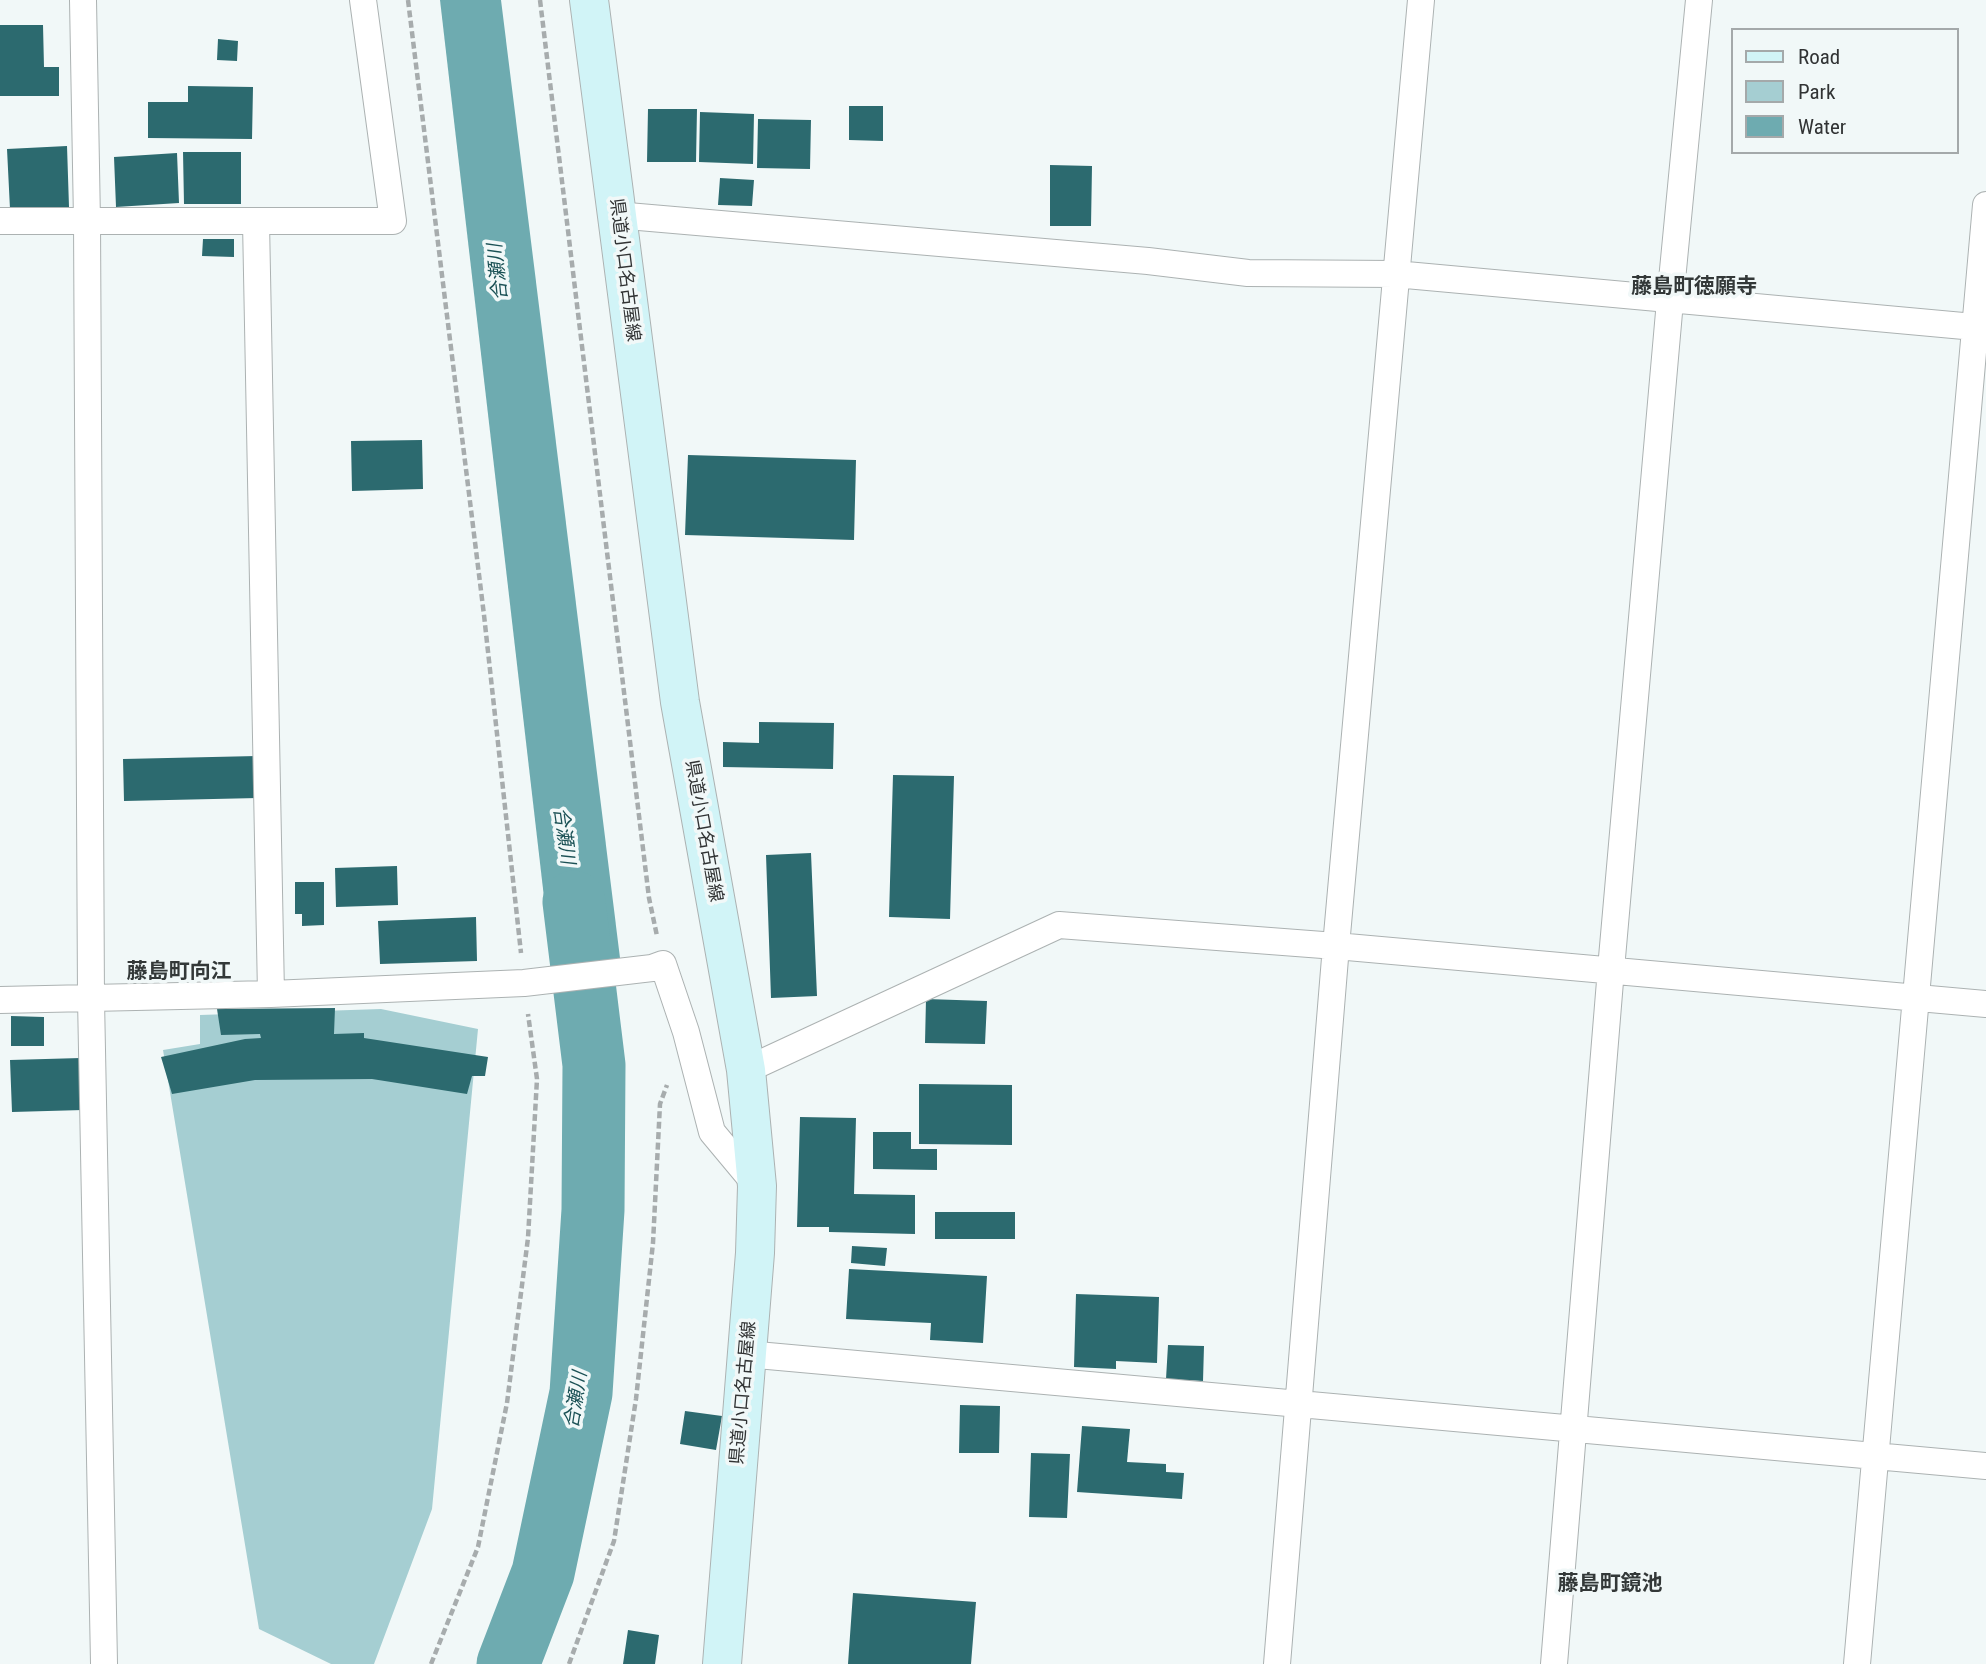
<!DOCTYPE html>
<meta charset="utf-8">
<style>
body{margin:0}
#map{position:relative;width:1986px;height:1664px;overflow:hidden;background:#f1f8f8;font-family:"Roboto Condensed",sans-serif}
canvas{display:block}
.legend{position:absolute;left:1731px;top:28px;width:228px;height:126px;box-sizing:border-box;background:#f1f8f8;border:2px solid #a4a9aa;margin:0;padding:9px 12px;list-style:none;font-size:21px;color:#313334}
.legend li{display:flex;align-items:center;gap:14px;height:35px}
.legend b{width:35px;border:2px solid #a4a9aa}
</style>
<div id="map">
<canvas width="1986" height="1664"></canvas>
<ul class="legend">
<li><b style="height:9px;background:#d1f4f7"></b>Road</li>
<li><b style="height:19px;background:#a5ced2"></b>Park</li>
<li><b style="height:19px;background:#6eabb0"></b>Water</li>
</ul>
</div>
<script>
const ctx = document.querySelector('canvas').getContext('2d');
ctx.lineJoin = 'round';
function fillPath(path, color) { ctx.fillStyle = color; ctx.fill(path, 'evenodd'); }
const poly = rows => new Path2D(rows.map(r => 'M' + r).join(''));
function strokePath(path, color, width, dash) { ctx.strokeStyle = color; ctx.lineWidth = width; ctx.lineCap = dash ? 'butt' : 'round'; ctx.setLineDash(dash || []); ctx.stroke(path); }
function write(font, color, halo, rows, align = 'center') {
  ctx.font = font + ' "Roboto Condensed","Noto Sans JP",sans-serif'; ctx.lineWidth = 7; ctx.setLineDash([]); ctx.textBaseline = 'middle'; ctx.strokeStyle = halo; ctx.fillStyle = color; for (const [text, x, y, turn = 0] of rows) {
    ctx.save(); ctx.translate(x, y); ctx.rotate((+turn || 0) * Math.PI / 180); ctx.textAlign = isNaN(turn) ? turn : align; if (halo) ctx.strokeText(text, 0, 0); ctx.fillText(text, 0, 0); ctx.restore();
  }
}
fillPath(poly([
 [381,1009,478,1029,432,1509,374,1664,331,1664,259,1629,163,1050,200,1044,200,1015]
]), '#a5ced2');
fillPath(poly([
 [440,0,501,0,621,966,553,975]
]), '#6eabb0');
strokePath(poly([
 [508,1664,543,1573,581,1393,593,1210,594,1065,574,902]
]), '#6eabb0', 63);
fillPath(poly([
 [0,25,43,25,44,67,59,67,59,96,0,96],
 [218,39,238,41,237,61,217,60],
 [188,86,253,87,252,139,148,138,148,102,188,102],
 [849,106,883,106,883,141,849,140],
 [648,109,697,109,696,162,647,162],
 [700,112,754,114,753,164,699,162],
 [758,119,811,120,810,169,757,168],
 [67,146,69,207,10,209,7,149],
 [183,152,241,152,241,204,184,204],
 [177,153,179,203,116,207,114,157],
 [1050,165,1092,166,1091,226,1050,226],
 [720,178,754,180,752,206,718,205],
 [203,239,234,239,234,257,202,256],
 [422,440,423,489,352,491,351,441],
 [688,455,856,460,854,540,685,535],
 [759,722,834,723,833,769,723,767,723,742,759,743],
 [257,756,258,798,124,801,123,759],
 [893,775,954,776,950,919,889,917],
 [811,853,817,996,771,998,766,855],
 [397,866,398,905,336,907,335,868],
 [295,882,324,882,324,925,302,926,302,914,295,914],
 [476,917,477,961,380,964,378,921],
 [926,999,987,1001,985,1044,925,1043],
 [335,1008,334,1034,364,1033,364,1038,488,1057,485,1076,472,1076,467,1094,372,1079,255,1080,172,1094,161,1057,245,1039,261,1038,260,1034,221,1035,217,1009],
 [11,1016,44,1017,44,1046,11,1046],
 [81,1058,83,1110,12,1112,10,1060],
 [919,1084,1012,1085,1012,1145,919,1144],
 [800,1117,856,1118,854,1194,915,1195,915,1234,829,1232,829,1227,797,1227],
 [873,1132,911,1132,911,1149,937,1149,937,1170,873,1169],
 [935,1212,1015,1212,1015,1239,935,1239],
 [852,1246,887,1248,885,1266,851,1263],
 [849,1269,987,1276,983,1343,930,1340,931,1323,846,1319],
 [1076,1294,1159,1297,1157,1363,1116,1361,1116,1369,1074,1367],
 [1168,1345,1204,1346,1203,1381,1166,1379],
 [960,1405,1000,1406,999,1453,959,1453],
 [685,1411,722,1416,716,1450,680,1444],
 [1082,1426,1130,1429,1127,1462,1166,1464,1166,1472,1184,1473,1182,1499,1077,1492],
 [1031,1453,1070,1454,1067,1518,1029,1517],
 [853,1593,976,1602,971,1664,848,1664],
 [628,1630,659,1635,655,1664,623,1664]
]), '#2c6a6f');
const street = poly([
 [83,0,87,221,91,999,104,1663],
 [616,215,1148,261,1248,273,1395,274,1986,328],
 [0,221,393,221,363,0],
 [256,222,271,994],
 [0,1000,271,994,524,983,652,968,663,964,686,1032,712,1132,757,1186],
 [746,1070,1059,925,1336,946,1986,1004],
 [746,1354,1986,1466],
 [1277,1664,1336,946,1421,0],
 [1554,1664,1611,969,1670,301,1699,0],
 [1857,1664,1986,205]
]);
const secondary = poly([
 [589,0,680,702,746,1070,757,1186,755,1253,722,1664]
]);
strokePath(street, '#acb2b2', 28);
strokePath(secondary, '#acb2b2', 40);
strokePath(poly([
 [408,0,484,615,521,953],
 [540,0,649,898,657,936],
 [431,1664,478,1547,507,1403,528,1238,537,1079,528,1014],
 [569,1664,614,1541,636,1399,653,1243,660,1104,667,1085]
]), '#a7acad', 4.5, [7, 3.5]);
strokePath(street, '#fff', 26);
strokePath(secondary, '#d1f4f7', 38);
write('18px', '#313334', '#f1f8f8', [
 ["県道小口名古屋線",624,270,83],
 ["県道小口名古屋線",703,831,80],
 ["県道小口名古屋線",744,1393,-85]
]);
write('italic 19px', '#1b5155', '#f1f8f8', [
 ["合瀬川",499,272,-96],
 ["合瀬川",563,836,82],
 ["合瀬川",577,1400,-81]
]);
write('bold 21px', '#333838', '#f1f8f8', [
 ["藤島町徳願寺",1694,288],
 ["藤島町向江",179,973],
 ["藤島町鏡池",1610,1585]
]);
</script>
